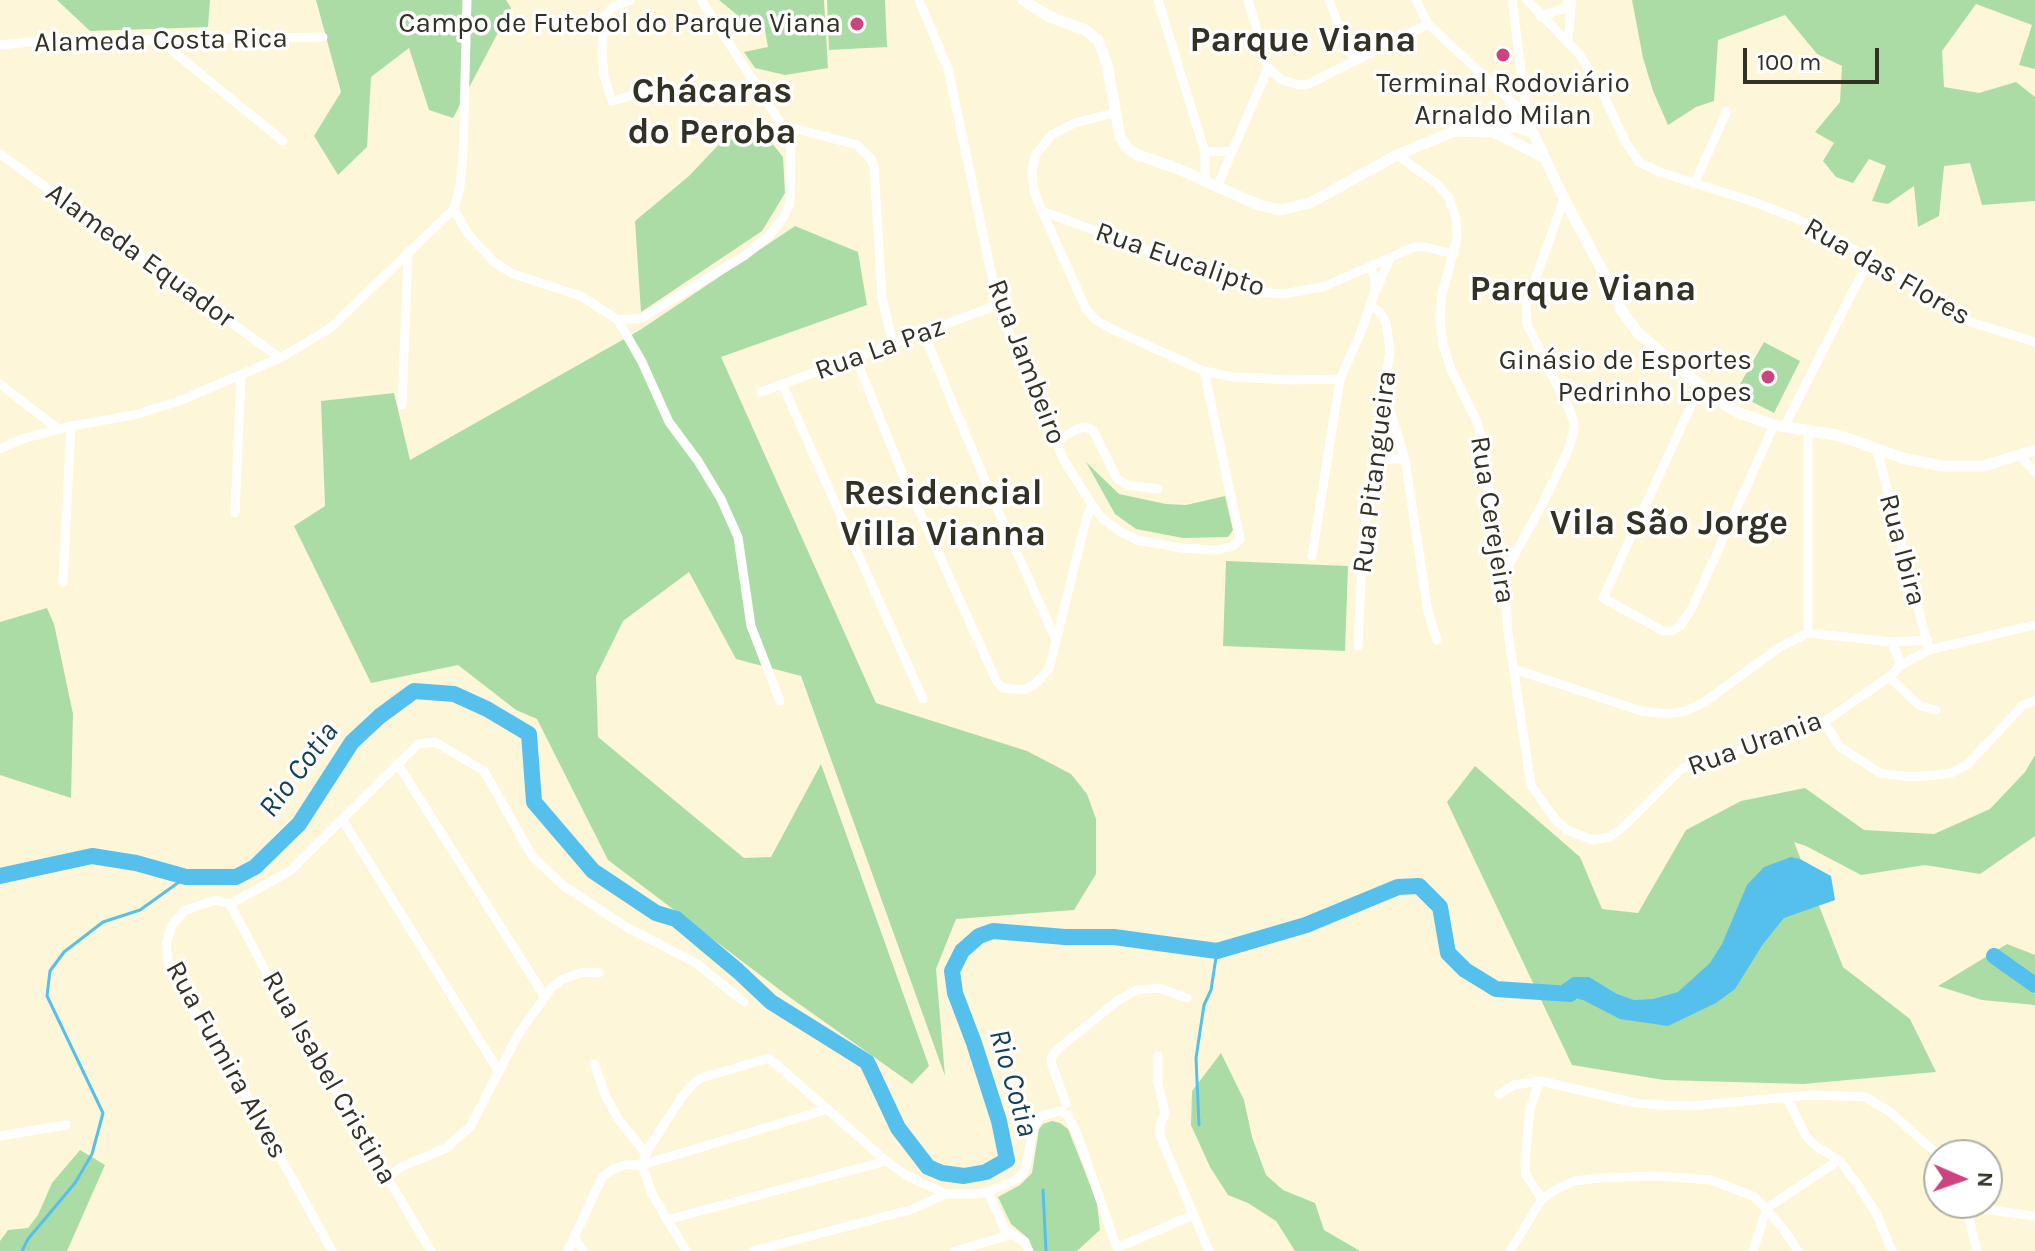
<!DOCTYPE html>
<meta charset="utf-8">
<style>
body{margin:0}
#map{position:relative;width:2035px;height:1251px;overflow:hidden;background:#fef6d8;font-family:Karla,sans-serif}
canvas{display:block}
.north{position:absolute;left:1923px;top:1139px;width:80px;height:80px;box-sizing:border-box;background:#fff;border:2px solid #adaca7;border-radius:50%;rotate:92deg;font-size:22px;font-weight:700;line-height:32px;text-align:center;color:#333024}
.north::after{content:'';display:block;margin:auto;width:28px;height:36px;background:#cc437f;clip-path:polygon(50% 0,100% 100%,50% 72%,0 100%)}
.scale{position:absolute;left:1743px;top:48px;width:136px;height:36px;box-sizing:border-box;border:4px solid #333024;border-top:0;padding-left:10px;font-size:24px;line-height:28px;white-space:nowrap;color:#333024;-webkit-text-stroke:6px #fff;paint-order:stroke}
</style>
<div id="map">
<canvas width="2035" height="1251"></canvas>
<div class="north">N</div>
<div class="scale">100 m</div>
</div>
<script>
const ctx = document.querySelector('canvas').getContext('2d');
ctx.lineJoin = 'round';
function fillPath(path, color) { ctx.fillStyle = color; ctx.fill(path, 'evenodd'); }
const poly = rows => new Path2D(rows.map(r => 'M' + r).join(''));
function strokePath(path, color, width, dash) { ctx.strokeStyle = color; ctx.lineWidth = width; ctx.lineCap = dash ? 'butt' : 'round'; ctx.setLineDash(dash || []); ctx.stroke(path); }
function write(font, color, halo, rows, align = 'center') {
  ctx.font = font + ' Karla,sans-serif'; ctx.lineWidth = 7; ctx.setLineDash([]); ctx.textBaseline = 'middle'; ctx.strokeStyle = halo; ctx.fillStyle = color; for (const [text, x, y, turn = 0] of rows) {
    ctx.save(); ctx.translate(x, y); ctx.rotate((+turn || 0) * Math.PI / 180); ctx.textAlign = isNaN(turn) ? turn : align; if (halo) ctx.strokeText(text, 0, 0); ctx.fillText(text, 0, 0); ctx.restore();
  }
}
fillPath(poly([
 [57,0,210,0,208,27,90,31],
 [316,0,506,0,511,8,453,118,429,110,409,48,371,77,367,147,338,175,314,136,341,92],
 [719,0,824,0,828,68,785,75,755,68,744,52,768,47,764,25,759,20,739,21,736,14],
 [827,0,885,0,887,47,829,50],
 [1632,0,2035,0,2035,69,2019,65,2032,25,1976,4,1942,51,1944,87,1979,93,2016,82,2035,97,2035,201,1982,205,1970,163,1944,166,1939,216,1918,227,1914,186,1888,204,1872,201,1886,166,1869,159,1853,183,1836,177,1823,161,1834,143,1815,132,1840,102,1842,66,1817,54,1785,15,1718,40,1714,101,1696,107,1668,125,1653,91,1643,58],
 [767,137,783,157,785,193,762,231,641,312,635,221,689,176,723,140],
 [795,226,858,252,867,305,721,357,876,703,1027,751,1071,774,1087,794,1096,819,1096,874,1074,910,956,919,936,969,945,1076,801,676,736,659,689,572,623,621,596,676,598,737,744,858,771,857,821,764,929,1066,912,1084,788,996,608,860,537,719,516,710,458,665,371,683,294,526,325,506,321,401,394,393,410,460,640,330],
 [1764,342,1800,361,1774,413,1735,393],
 [1086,462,1119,494,1166,504,1186,505,1225,496,1233,530,1228,537,1183,538,1136,529,1115,514],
 [1226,561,1348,566,1345,651,1223,646],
 [47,608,54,624,73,714,71,798,0,775,0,622],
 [2035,755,2035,836,1980,874,1925,865,1861,875,1806,846,1794,842,1843,967,1910,1019,1936,1072,1803,1084,1664,1080,1572,1065,1447,802,1475,766,1580,857,1602,909,1638,913,1686,830,1741,801,1805,788,1864,830,1934,834,1990,809,2025,772],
 [2007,944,2035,955,2035,1005,1982,1000,1938,986],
 [1221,1053,1244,1100,1252,1137,1266,1175,1283,1190,1315,1203,1324,1230,1360,1251,1295,1251,1276,1221,1248,1203,1228,1195,1210,1167,1191,1125,1192,1091],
 [1052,1121,1060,1123,1068,1129,1097,1202,1100,1230,1077,1251,1033,1251,1029,1239,1011,1224,998,1197,1020,1185,1032,1173,1039,1129,1043,1124],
 [80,1150,105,1165,67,1251,0,1251,0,1241,8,1230,28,1228,38,1215,52,1183]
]), '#acdca6');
fillPath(poly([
 [1791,857,1800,859,1831,876,1835,900,1784,918,1763,944,1735,989,1716,1003,1668,1026,1620,1019,1583,1000,1551,992,1573,977,1589,977,1617,994,1634,1000,1653,999,1678,992,1710,963,1722,944,1747,885,1764,867]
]), '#56c0ec');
strokePath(poly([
 [1199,1125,1196,1058,1204,1005,1211,990,1217,951],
 [1043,1190,1046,1251],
 [22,1251,28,1239,75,1183,92,1154,103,1113,47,996,50,971,64,952,103,922,140,910,186,877]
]), '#56c0ec', 3);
strokePath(poly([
 [0,876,92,856,136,863,186,877,236,877,255,867,299,824,352,742,380,716,414,691,454,694,487,709,529,734,534,802,593,871,656,913,676,919,738,971,771,1002,867,1062,898,1128,928,1167,942,1173,964,1176,986,1172,1007,1160,999,1121,974,1043,955,993,952,971,962,951,979,936,993,931,1065,937,1114,937,1217,951,1306,925,1398,887,1419,886,1440,907,1448,953,1465,970,1496,989,1570,994],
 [1994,956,2035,985]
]), '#56c0ec', 16);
strokePath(poly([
 [467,0,463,155,460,186,454,209,468,234,494,262,513,274,581,296,618,320,642,362,669,422,698,461,721,499,738,537,751,626,780,701],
 [630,0,613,7,604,18,602,49,604,76,612,101,645,92],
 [919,0,948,69,998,305,1029,382,1064,460,1092,505,1103,519,1121,532,1137,540,1181,548,1217,550,1233,546,1240,539,1204,371],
 [1158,0,1205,152,1205,181],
 [1248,0,1268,68,1282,80,1299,85,1309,84,1428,24],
 [1329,0,1343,38,1355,60],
 [1416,0,1428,24,1527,116,1533,133],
 [1512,0,1527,116],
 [1527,0,1580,55,1600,88,1626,143,1639,162,1657,171,1757,203,1795,218,1836,238,1967,321,2035,342],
 [1540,16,1563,9,1570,0],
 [159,40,283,141],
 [1568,41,1572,0],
 [0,45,31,42,323,37],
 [1509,100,1515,127],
 [1114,113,1075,123,1051,135,1035,156,1032,171,1034,191,1042,211,1086,309,1096,320,1112,329,1204,371,1233,377,1290,380,1340,379],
 [782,125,857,145,871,159,874,166,882,297,893,344],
 [1205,152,1232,151],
 [0,154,280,358],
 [1397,155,1436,183,1449,198,1456,219,1457,239,1442,294,1440,319,1443,345,1451,369,1477,422,1484,448,1495,539,1504,574,1508,633,1531,785,1555,819,1567,830,1593,840,1610,837,1623,827,1681,769,1703,760,1765,743,1824,722,1889,677,1901,665,1929,650,2035,625],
 [1694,184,1727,111],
 [1217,187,1268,68],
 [1042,211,1260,292,1283,294,1323,287,1414,247,1425,247,1454,254],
 [1377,288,1390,258],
 [618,320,642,318,744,256,769,236,783,218,790,202,791,150,782,125,701,0],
 [923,332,989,490,1055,638],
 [855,357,906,482,997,682,1003,688,1023,690,1035,684,1049,669,1086,520,1092,505],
 [0,384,58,429],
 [782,384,923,699],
 [1700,386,1603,598,1663,631,1672,631,1680,626,1692,608,1774,425],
 [761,392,998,305],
 [1385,394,1405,459,1428,612,1437,640],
 [402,405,408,251],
 [1784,427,1870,258],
 [1808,432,1808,633],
 [1055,442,1077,429,1086,427,1093,430,1117,479,1127,485,1158,489],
 [0,449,22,439,71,426,134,415,179,401,280,358,329,329,454,209],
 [1877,450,1929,650],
 [2020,456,2035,472],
 [1373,459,1405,459],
 [235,513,241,375],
 [1312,556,1340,379,1361,332,1375,291,1374,276,1370,268],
 [1504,574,1545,499,1570,446,1573,432,1574,423,1569,409,1527,324,1526,305,1564,199],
 [63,582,71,426],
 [1808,633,1892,642,1928,640],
 [1892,642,1901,665],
 [1358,646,1363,539,1390,350,1386,323,1380,312,1370,306],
 [1514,669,1641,711,1666,714,1686,711,1703,703,1780,647,1808,633],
 [1889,677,1920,706,1936,710],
 [1824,722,1840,747,1880,773,1911,777,1936,775,1951,773,1967,765,2023,705,2035,701],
 [399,766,545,997],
 [342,819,498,1070],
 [230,904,290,871,418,744,435,742,484,771,532,856,564,886,626,927,696,963,744,1002],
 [230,904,216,900,185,910,172,925,166,944,168,962,181,990,244,1091,332,1251],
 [230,904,273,985,431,1251],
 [1158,1056,1158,1083,1165,1114,1160,1124,1160,1136,1209,1251],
 [594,1064,607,1099,619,1120,646,1154],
 [1540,1081,1530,1108,1525,1162,1526,1175,1542,1199],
 [1499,1094,1514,1085,1540,1081,1636,1103,1663,1105,1691,1106,1811,1095,1865,1097,1889,1111,1935,1152,1939,1159],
 [1787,1098,1806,1136,1817,1147,1839,1160,1857,1184,1876,1213,1892,1251],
 [1066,1104,1051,1062,1052,1056,1058,1049,1117,1001,1137,990,1159,988,1187,998],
 [0,1136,66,1125],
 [642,1165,649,1148,683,1095,693,1084,701,1078,769,1058,886,1161,906,1175,946,1194,974,1194,988,1192,1016,1179,1023,1174,1026,1166,1034,1125,1042,1116,1060,1111,1068,1115,1080,1142,1118,1251],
 [642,1165,652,1194,686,1251],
 [387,1178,401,1167,446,1148,470,1127,518,1035,551,988,563,979,583,972,599,973],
 [988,1192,1005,1230,1024,1241,1029,1251],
 [1965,1203,1977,1251],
 [1967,1207,2035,1216],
 [667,1220,886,1161],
 [574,1236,583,1251],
 [1117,1248,1193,1215],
 [568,1251,602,1177,612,1170,624,1165,642,1165,828,1109],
 [753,1251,910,1210,946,1194],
 [955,1251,1010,1235],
 [1510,1251,1542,1199,1555,1190,1574,1181,1600,1178,1657,1176,1711,1180,1755,1197,1782,1227,1798,1251],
 [1753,1251,1767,1208,1839,1160]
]), '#fff', 9);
strokePath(poly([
 [1023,0,1048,16,1085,30,1098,40,1107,64,1120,137,1128,149,1138,155,1176,168,1256,204,1280,210,1310,203,1397,155,1455,131,1494,132,1515,127,1528,131,1533,133,1564,199,1615,294,1620,308,1638,333,1719,401,1739,413,1774,425,1841,436,1902,458,1942,466,1984,466,2035,450],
 [1494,132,1543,157]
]), '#fff', 11);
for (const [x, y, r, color] of [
 [857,24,8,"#cc437f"],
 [1503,55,8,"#cc437f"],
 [1768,377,8,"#cc437f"]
]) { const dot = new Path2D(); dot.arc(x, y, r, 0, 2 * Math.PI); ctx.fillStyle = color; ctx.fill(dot); strokePath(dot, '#fff', 3); }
write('28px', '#333024', '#fff', [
 ["Campo de Futebol do Parque Viana",841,24],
 ["Terminal Rodoviário",1503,84,"center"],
 ["Arnaldo Milan",1503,116,"center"],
 ["Ginásio de Esportes",1752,361],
 ["Pedrinho Lopes",1752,393]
], 'right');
write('28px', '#333024', '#fff', [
 ["Alameda Costa Rica",161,41,-1],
 ["Alameda Equador",140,256,36],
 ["Rua Eucalipto",1180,260,19],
 ["Rua das Flores",1887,272,30],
 ["Rua La Paz",880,349,-20],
 ["Rua Jambeiro",1026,362,69],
 ["Rua Pitangueira",1375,472,-83],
 ["Rua Cerejeira",1492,520,81],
 ["Rua Ibira",1902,550,75],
 ["Rua Urania",1755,744,-20],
 ["Rua Fumira Alves",226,1060,61],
 ["Rua Isabel Cristina",329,1078,60]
]);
write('italic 30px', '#144254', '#fff', [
 ["Rio Cotia",299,770,-53],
 ["Rio Cotia",1013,1083,74]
]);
write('bold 36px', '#333024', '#fff', [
 ["Parque Viana",1303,41],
 ["Chácaras",712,92],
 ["do Peroba",712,133],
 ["Parque Viana",1583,290],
 ["Residencial",943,494],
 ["Villa Vianna",943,535],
 ["Vila São Jorge",1669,524]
]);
</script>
